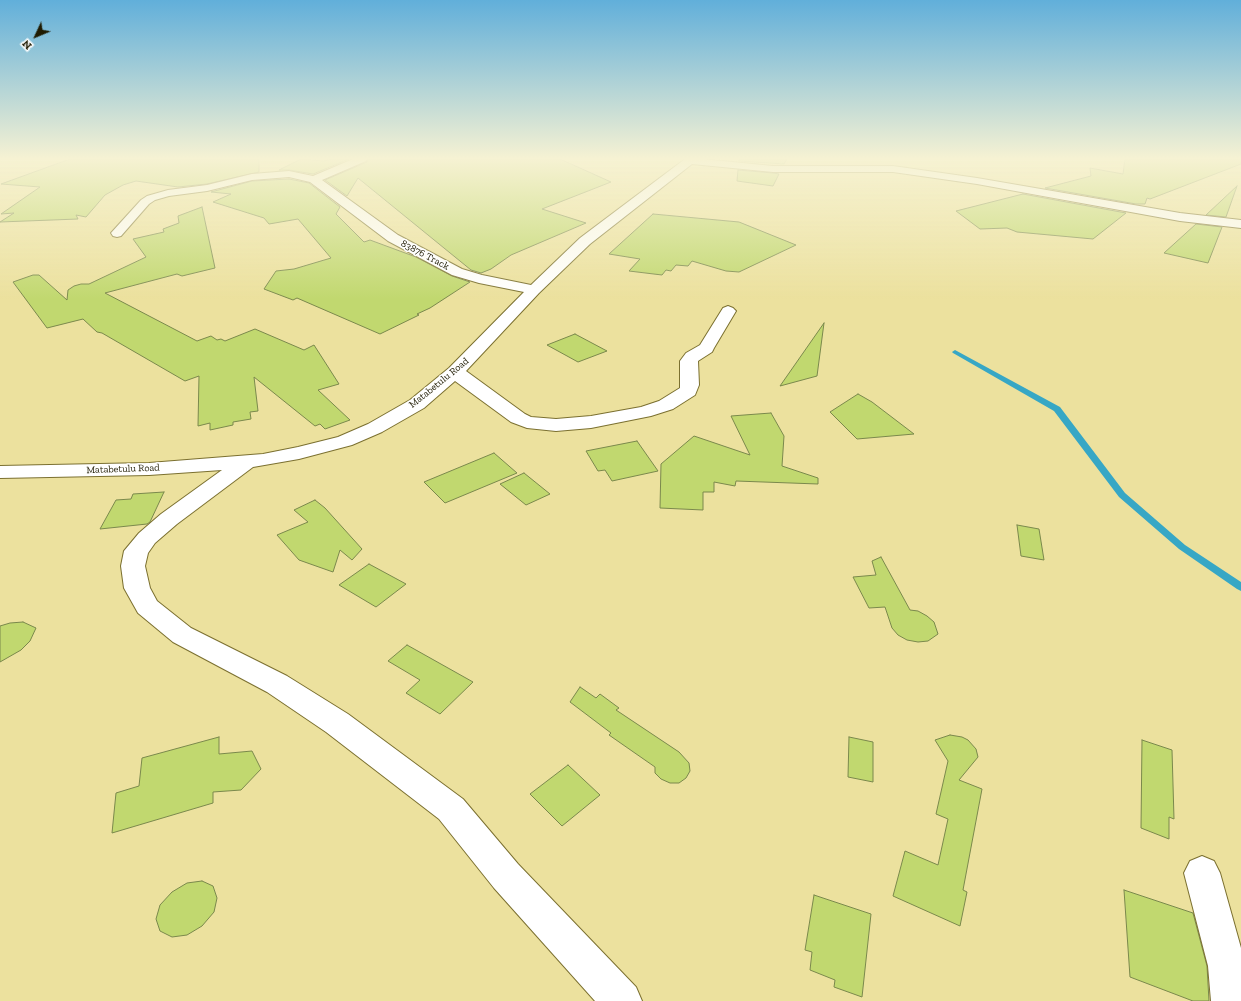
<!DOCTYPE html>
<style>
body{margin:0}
#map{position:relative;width:1241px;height:1001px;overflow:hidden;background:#ece19e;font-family:"Zilla Slab",serif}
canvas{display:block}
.north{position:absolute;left:16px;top:16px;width:40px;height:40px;-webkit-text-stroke:3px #fff;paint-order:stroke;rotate:226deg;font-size:11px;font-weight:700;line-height:16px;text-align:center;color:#1f1b02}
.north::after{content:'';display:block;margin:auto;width:14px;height:18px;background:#1f1b02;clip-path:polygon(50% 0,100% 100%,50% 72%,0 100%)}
</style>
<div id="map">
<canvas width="1241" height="1001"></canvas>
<div class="north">N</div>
</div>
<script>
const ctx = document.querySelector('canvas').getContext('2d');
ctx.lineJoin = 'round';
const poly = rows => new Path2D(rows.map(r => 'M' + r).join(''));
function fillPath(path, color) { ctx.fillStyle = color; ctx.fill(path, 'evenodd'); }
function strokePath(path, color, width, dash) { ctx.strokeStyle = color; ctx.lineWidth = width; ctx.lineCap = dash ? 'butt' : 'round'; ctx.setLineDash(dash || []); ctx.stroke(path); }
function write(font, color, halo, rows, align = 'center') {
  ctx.font = font + ' "Zilla Slab",serif'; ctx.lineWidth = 3; ctx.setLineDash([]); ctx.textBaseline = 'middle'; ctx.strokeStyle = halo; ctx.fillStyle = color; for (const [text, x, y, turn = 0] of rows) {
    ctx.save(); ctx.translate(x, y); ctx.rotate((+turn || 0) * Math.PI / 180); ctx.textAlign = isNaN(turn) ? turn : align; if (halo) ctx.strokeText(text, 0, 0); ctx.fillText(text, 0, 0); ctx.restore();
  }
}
fillPath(poly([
 [955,350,1060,407,1125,493,1185,545,1241,582,1241,591,1237,589,1179,549,1119,497,1054,411,953,353,952,352,955,350]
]), '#37a7c5');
const building = poly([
 [70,159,259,159,259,172,207,184,178,187,136,181,123,185,105,195,86,217,76,215,78,219,0,222,14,213,1,214,40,187,1,184,70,159],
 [301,159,324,161,332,159,349,159,313,174,289,170,279,170,301,159],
 [368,159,560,159,611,182,542,209,586,223,511,255,491,269,481,273,471,270,358,178,347,196,325,180,367,162,368,159],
 [739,159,787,159,784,164,739,161,739,159],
 [1125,159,1241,159,1241,164,1150,199,1147,198,1145,204,1136,204,1045,188,1091,176,1090,168,1123,174,1125,159],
 [738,170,773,173,779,174,773,186,737,181,738,170],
 [289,179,309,183,340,207,336,214,364,242,370,240,416,257,452,276,470,282,430,308,417,314,419,315,380,334,297,298,293,300,264,289,276,271,294,269,331,258,298,219,269,224,264,218,213,202,231,194,211,192,252,181,289,179],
 [1237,186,1226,217,1206,215,1237,186],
 [1023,194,1126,213,1093,239,1017,232,1007,228,980,229,956,211,1023,194],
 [202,207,215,268,182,276,177,274,105,293,197,341,211,336,217,340,221,339,225,341,255,329,304,350,314,345,339,384,318,390,350,420,325,429,320,424,315,426,254,377,258,411,250,412,251,419,233,422,233,425,210,430,210,423,198,426,199,376,185,381,102,333,97,332,83,319,47,328,13,282,33,275,39,275,67,300,68,290,74,286,81,284,89,284,146,257,133,239,164,232,163,229,179,223,178,216,202,207],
 [653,214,739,222,796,245,739,272,726,271,692,261,688,266,676,265,671,271,666,270,662,275,629,271,640,259,609,254,653,214],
 [1196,224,1222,227,1208,263,1164,253,1196,224],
 [824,323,817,376,780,386,824,323],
 [575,334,607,351,578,362,547,345,575,334],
 [858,394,872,402,914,434,857,439,830,412,858,394],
 [771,413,784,436,782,466,818,478,818,484,736,481,735,486,714,482,714,492,703,492,703,510,660,508,661,464,694,436,750,455,731,416,771,413],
 [637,441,658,471,612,481,605,470,598,471,586,451,637,441],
 [494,453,517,473,445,503,424,482,494,453],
 [524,473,550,494,526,505,500,484,524,473],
 [164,492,150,522,147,524,100,529,116,500,131,499,133,494,164,492],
 [315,500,325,508,362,549,352,560,340,550,333,572,299,560,277,535,308,522,294,510,315,500],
 [1017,525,1039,529,1044,560,1021,556,1017,525],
 [881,557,910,610,918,611,927,616,934,622,938,634,928,641,918,642,907,640,898,635,892,628,885,607,869,608,853,577,876,575,872,561,881,557],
 [369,564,406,584,376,607,339,585,369,564],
 [23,622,36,628,30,641,21,650,0,662,0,626,10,623,23,622],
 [407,645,473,682,440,714,406,693,420,680,388,661,407,645],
 [580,687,596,698,600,694,619,708,616,710,679,752,689,763,690,771,686,778,679,783,670,783,661,779,655,773,655,767,609,735,611,733,570,702,580,687],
 [950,735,962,737,968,740,976,749,978,757,959,780,982,789,963,890,967,892,960,926,893,896,905,851,938,865,948,819,936,814,948,761,935,740,950,735],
 [219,737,219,754,252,751,261,769,241,790,213,792,213,803,112,833,116,793,139,786,142,758,219,737],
 [849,737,873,742,873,782,848,777,849,737],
 [1142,740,1172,750,1174,819,1169,817,1169,839,1141,828,1142,740],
 [568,765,600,795,562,826,530,794,568,765],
 [202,881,213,886,217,898,214,912,202,926,187,935,172,937,160,931,156,919,160,905,172,892,187,883,202,881],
 [1124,890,1193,913,1207,966,1209,1001,1193,1001,1130,977,1124,890],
 [814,895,871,914,862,997,834,987,835,980,810,970,812,952,805,950,814,895]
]);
fillPath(building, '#c1d86f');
strokePath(building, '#7a884c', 1);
const minor = poly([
 [353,159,367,159,366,161,322,180,398,235,462,269,482,275,531,285,580,238,685,159,702,159,773,166,893,166,977,178,1180,213,1241,220,1241,228,1180,221,977,184,893,172,773,172,692,164,590,244,539,293,466,371,525,414,531,417,556,419,591,416,641,407,659,401,680,388,680,361,686,353,700,345,723,308,728,306,733,308,736,311,714,348,712,352,698,361,699,385,695,395,673,409,651,416,591,428,556,431,527,428,511,422,455,381,424,408,382,432,352,445,299,459,253,467,177,524,155,543,148,553,145,566,150,588,157,601,191,628,287,676,348,714,463,799,518,864,636,987,642,1001,595,1001,494,888,439,819,326,732,267,692,173,642,138,613,124,588,121,566,124,551,139,533,161,514,222,470,149,475,0,478,0,466,149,463,263,454,298,447,338,437,368,424,410,400,449,368,524,292,479,283,452,275,388,241,310,182,289,177,252,180,207,191,169,196,155,200,149,204,121,236,117,237,113,236,111,233,141,200,147,196,168,190,207,185,252,174,289,171,313,176,353,159],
 [1202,856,1214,861,1220,873,1241,948,1241,1001,1211,1001,1208,966,1184,873,1190,861,1202,856]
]);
strokePath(minor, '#7b7030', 2);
fillPath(minor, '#fff');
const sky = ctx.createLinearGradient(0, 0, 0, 299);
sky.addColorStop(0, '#61afda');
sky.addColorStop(0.53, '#f6f2d3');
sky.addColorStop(1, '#f6f2d300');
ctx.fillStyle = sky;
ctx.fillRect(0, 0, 1241, 299);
write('10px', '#1f1b02', '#fff', [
 ["83876 Track",425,255,28],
 ["Matabetulu Road",439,383,-39],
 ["Matabetulu Road",123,469,-2]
]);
</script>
